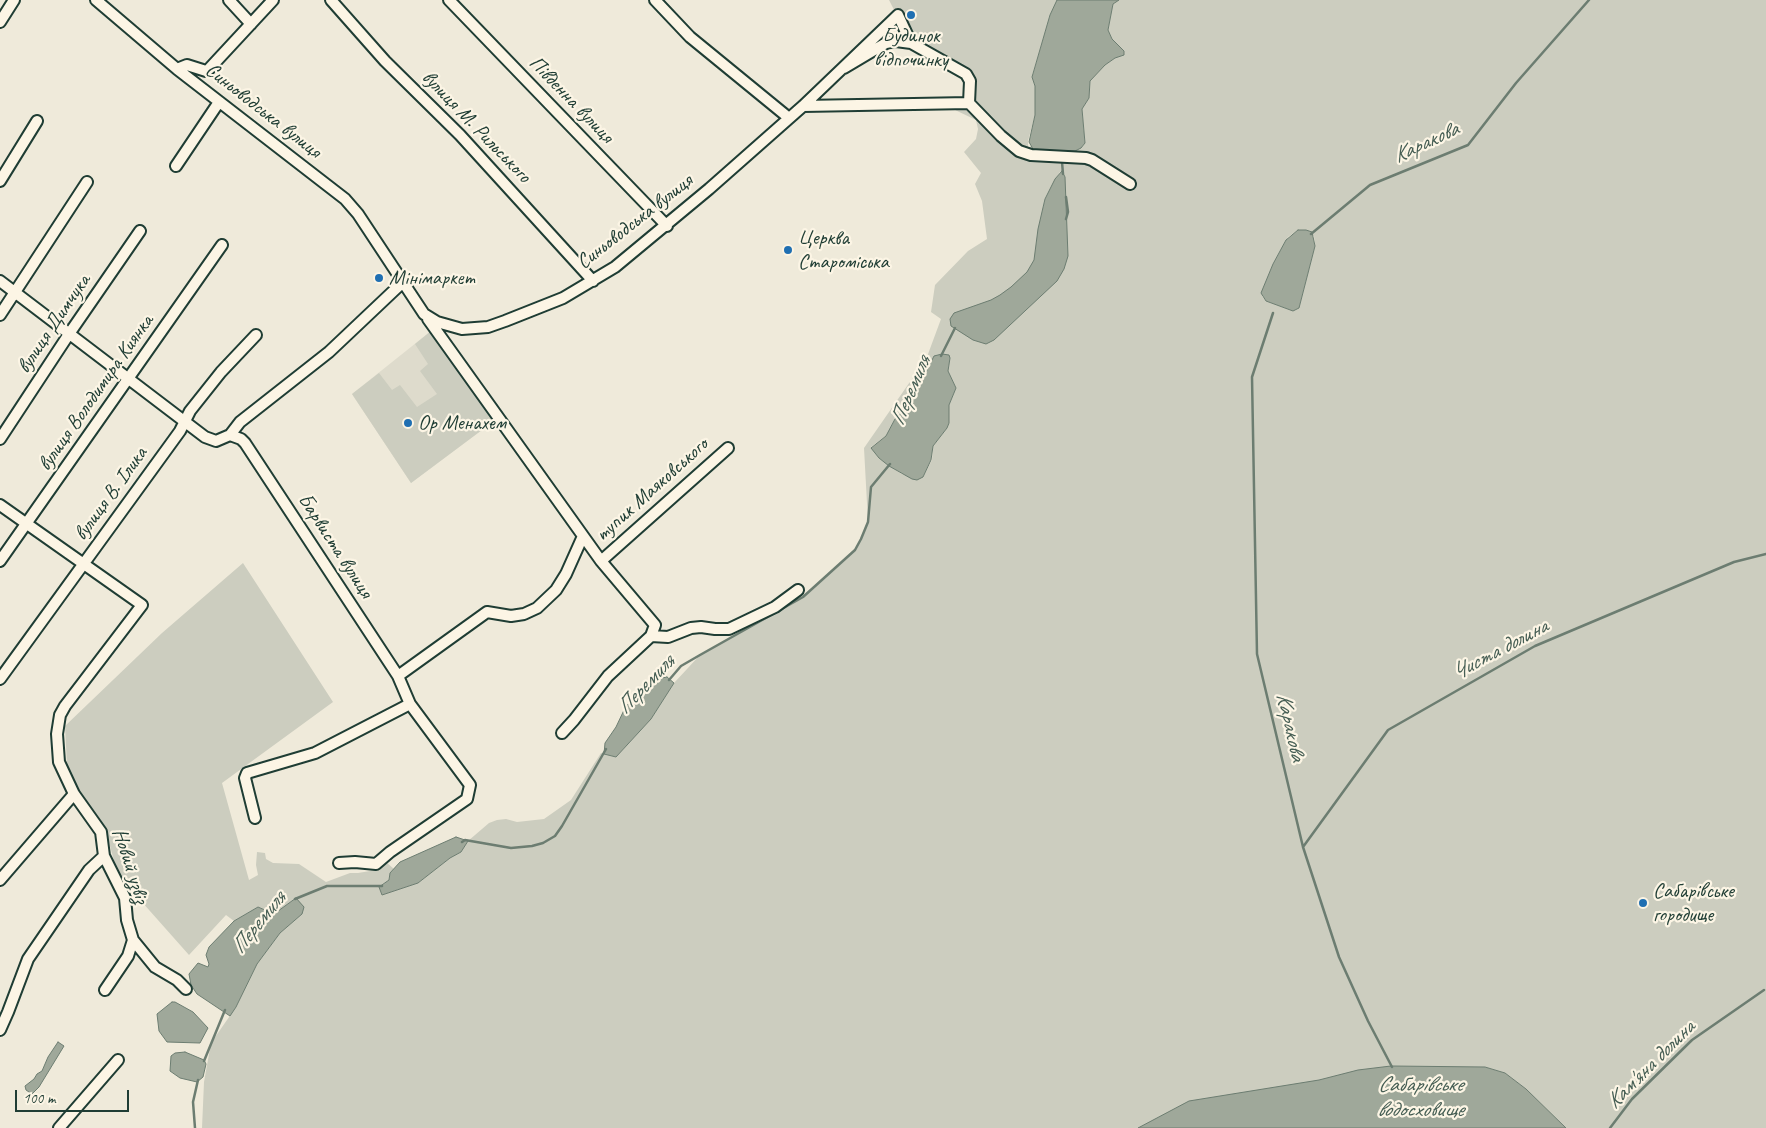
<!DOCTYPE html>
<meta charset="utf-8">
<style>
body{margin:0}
#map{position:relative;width:1766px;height:1128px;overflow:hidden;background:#efeada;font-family:Caveat,sans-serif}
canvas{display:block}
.scale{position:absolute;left:15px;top:1090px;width:114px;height:22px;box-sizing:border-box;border:2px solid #1f3d34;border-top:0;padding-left:6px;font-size:15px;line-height:18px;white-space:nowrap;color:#1f3d34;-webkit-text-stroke:4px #fcf5e5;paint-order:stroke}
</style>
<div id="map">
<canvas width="1766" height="1128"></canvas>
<div class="scale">100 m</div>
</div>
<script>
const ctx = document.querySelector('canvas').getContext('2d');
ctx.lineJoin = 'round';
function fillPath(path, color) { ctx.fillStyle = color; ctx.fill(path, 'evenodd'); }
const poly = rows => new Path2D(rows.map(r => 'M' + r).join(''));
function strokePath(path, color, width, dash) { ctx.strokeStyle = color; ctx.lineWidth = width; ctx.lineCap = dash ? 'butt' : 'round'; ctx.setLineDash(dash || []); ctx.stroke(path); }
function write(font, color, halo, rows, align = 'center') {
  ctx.font = font + ' Caveat,sans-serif'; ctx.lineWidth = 4.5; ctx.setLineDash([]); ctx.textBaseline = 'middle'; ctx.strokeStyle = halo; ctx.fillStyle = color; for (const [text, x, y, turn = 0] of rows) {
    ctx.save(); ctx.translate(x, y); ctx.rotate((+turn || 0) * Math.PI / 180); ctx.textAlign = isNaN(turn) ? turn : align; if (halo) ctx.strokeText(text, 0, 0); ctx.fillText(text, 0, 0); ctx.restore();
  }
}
fillPath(poly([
 [431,331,494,421,411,483,352,394]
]), '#dedbcc');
fillPath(poly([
 [889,0,1057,0,1050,16,1032,76,1035,86,1035,115,1028,141,1028,154,1030,150,1030,146,1037,150,1062,151,1075,151,1083,146,1085,143,1082,109,1089,98,1090,81,1105,65,1124,51,1112,39,1108,30,1113,4,1119,0,1766,0,1766,1128,1566,1128,1526,1089,1505,1073,1485,1067,1192,1128,202,1128,204,1082,211,1043,236,1007,257,964,280,933,302,914,296,898,274,914,258,907,234,921,226,915,189,955,118,875,105,828,80,793,67,765,65,726,162,633,243,563,333,702,222,783,249,880,258,875,256,865,257,852,265,853,266,859,273,863,299,864,326,882,350,873,358,873,376,870,386,862,394,869,390,873,389,880,379,887,382,895,418,883,450,858,461,852,468,841,489,823,497,820,506,819,517,822,544,819,571,800,601,753,616,757,651,719,674,683,700,655,795,602,811,591,855,550,865,531,868,522,864,448,914,376,921,373,941,319,931,312,935,285,968,251,987,239,982,201,975,184,981,173,964,152,976,139,978,129,976,120,953,109,953,103,969,102,970,81,911,43],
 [1060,172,1065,177,1041,219,1045,199],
 [1298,230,1314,236,1315,246,1299,308,1296,310,1290,310,1266,301,1262,296,1273,264,1288,237],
 [934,356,950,358,948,371,956,388,949,405,949,423,947,428,933,446,932,460,923,477,902,474,879,458,871,447,886,436,895,419,910,404],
 [431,331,494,421,411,483,352,394,379,373,392,390,400,385,417,407,437,394,420,371,428,364,415,344]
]), '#cccdbf');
const water = poly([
 [1057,0,1119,0,1113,4,1108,30,1112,39,1124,51,1124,55,1115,58,1105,65,1090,81,1089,98,1082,109,1085,143,1081,148,1075,151,1037,150,1033,149,1029,142,1035,115,1035,86,1032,77,1050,15,1057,0],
 [1062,171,1065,177,1068,256,1064,269,1057,281,994,340,986,344,973,340,951,326,950,319,954,313,991,300,1000,295,1011,287,1027,272,1034,260,1038,229,1045,199,1055,179,1062,171],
 [1298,230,1306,230,1312,232,1315,246,1299,308,1293,311,1266,301,1261,293,1273,264,1286,240,1298,230],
 [942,354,949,355,950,358,948,371,956,388,949,405,949,423,947,428,933,446,931,460,923,477,917,480,912,479,889,466,879,458,871,448,886,436,895,419,910,404,934,356,942,354],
 [667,677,674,683,651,719,616,757,604,754,605,743,616,727,625,708,637,693,652,680,667,677],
 [456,837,468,841,461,852,450,858,418,883,382,895,379,887,389,880,390,873,400,862,456,837],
 [296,898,304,907,302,914,280,933,257,964,236,1007,230,1016,197,994,191,985,189,974,198,963,208,967,209,964,206,955,209,947,234,921,258,907,274,914,296,898],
 [172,1002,175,1002,193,1012,208,1028,200,1043,167,1042,159,1031,157,1014,172,1002],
 [58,1042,64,1046,39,1087,32,1094,26,1090,25,1086,34,1079,37,1074,42,1071,48,1057,58,1042],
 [185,1052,204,1060,206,1064,203,1077,197,1082,180,1078,170,1071,171,1056,175,1053,185,1052],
 [1391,1066,1485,1067,1505,1073,1526,1089,1566,1128,1138,1128,1189,1101,1319,1080,1358,1070,1391,1066]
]);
fillPath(water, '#9fa89a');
strokePath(water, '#6c7d71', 1);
strokePath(poly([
 [1062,162,1063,174],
 [1066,197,1068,212,1066,219],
 [1311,234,1370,185,1468,145,1516,83,1589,0],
 [1273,313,1252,377,1257,654,1303,847,1339,957,1368,1021,1392,1067],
 [941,356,955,328],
 [669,680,681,666,700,655,803,597,855,550,861,539,868,522,871,487,890,464],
 [462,842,465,840,511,848,532,846,543,843,555,836,562,826,606,749],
 [1303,847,1388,730,1535,646,1734,562,1766,554],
 [295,899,327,886,382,886],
 [204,1061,225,1010],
 [195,1128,193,1102,198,1080],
 [1610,1128,1632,1099,1692,1040,1764,990]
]), '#6c7d71', 2.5);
const minor = poly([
 [96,0,177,69,345,199,358,214,424,314,437,322,462,329,488,327,505,321,563,298,615,267,709,189,803,106,898,15,911,43,896,41,886,43,844,68],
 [229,0,251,24],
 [331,0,385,61,460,135,593,281],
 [449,0,667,226],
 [655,0,690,37,789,118],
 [0,22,14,0],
 [177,69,187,65,206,71,209,69,273,0],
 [969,103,1001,136,1019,151,1031,155,1086,158,1092,160,1130,184],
 [803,106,969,103,970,81,966,74,911,43],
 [176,166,219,102],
 [0,181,37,121],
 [0,281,205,437,216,441,230,435,241,439,245,443,398,676,410,704,470,785,467,799,390,852,376,864,355,862,339,863],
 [0,315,87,182],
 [428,319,601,561,655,625,651,636,608,676,574,720,562,733],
 [230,435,240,422,329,352,403,282],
 [0,439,69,334,140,231],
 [0,505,142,605,65,706,60,715,57,734,59,762,74,794,101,832,104,856,125,898,127,920,133,940,128,956,105,990],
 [0,561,222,245],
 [601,561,728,448],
 [651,636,668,637,691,628,701,627,715,629,729,629,775,607,798,590],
 [398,676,487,612,511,616,524,614,537,608,556,590,566,574,583,536],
 [0,679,180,431,190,411,221,372,256,335],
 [255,818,245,778,247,773,315,753,410,704],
 [0,880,74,794],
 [133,940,155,967,177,980,186,989],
 [0,1030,8,1012,28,959,89,870,104,856],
 [59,1128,118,1060]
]);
strokePath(minor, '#1f3d34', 14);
strokePath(minor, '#fcf5e5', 10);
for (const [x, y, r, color] of [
 [911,15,5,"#1f6fb2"],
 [788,250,5,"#1f6fb2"],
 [379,278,5,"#1f6fb2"],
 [408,423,5,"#1f6fb2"],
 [1643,903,5,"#1f6fb2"]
]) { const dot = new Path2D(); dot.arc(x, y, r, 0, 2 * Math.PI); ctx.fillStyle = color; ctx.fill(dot); strokePath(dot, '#fcf5e5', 2); }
write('21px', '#1f3d34', '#fcf5e5', [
 ["Будинок",911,36,"center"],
 ["відпочинку",911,60,"center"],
 ["Церква",798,238],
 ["Староміська",798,262],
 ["Мінімаркет",389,278],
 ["Ор Менахем",418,423],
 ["Сабарівське",1653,891],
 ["городище",1653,915]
], 'left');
write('21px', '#1f3d34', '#fcf5e5', [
 ["Південна вулиця",571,100,46],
 ["Синьоводська вулиця",263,111,38],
 ["вулиця М. Рильського",476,127,46],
 ["Синьоводська вулиця",635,222,-38],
 ["вулиця Димчука",54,324,-56],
 ["вулиця Володимира Киянка",96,393,-55],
 ["тупик Маяковського",652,490,-42],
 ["вулиця В. Ілика",111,494,-54],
 ["Барвиста вулиця",335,546,57],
 ["Новий узвіз",130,866,72]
]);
write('italic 22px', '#455d53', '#fcf5e5', [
 ["Каракова",1426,143,-25],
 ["Перемиля",911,391,-67],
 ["Чиста долина",1500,650,-28],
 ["Перемиля",646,685,-46],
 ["Каракова",1290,727,77],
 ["Перемиля",259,923,-51],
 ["Кам'яна долина",1651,1065,-45],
 ["Сабарівське",1420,1085],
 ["водосховище",1420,1110]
]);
</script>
